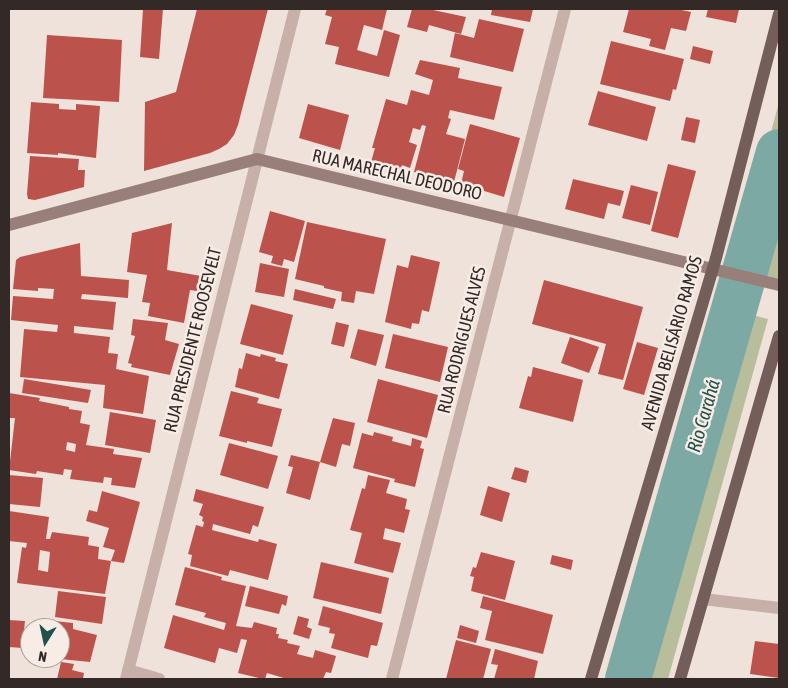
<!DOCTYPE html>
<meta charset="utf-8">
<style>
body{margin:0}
#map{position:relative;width:788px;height:688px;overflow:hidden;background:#efe2da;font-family:"Asap Condensed",sans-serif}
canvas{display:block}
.frame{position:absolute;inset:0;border:10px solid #332927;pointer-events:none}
.north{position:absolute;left:20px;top:618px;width:50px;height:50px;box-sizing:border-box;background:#f7ece6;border:1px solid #a99e9a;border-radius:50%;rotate:190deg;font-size:14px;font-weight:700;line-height:20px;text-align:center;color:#332927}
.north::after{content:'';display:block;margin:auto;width:18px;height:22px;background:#21514b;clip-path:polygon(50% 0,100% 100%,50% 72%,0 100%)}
</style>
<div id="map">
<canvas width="788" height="688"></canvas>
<div class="frame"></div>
<div class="north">N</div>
</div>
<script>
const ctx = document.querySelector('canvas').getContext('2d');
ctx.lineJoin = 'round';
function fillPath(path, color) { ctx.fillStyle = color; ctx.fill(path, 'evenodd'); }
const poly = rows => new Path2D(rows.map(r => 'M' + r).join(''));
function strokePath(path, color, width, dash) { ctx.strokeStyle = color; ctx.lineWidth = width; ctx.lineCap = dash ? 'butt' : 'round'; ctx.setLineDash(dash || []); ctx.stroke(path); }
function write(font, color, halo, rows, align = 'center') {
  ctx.font = font + ' "Asap Condensed",sans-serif'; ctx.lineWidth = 5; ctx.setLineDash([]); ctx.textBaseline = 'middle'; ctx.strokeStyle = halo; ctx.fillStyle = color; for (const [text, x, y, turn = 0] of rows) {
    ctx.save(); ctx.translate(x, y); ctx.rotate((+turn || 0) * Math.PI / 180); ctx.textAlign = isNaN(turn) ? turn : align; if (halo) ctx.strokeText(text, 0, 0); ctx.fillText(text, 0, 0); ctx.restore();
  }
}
fillPath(poly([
 [779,102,779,284,734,273],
 [721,307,768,319,668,679,611,679]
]), '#b8bd9c');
strokePath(poly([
 [628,679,779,152]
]), '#7ca9a3', 46);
fillPath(poly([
 [143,9,163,9,159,59,140,57],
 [197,9,268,9,238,125,234,135,227,144,219,149,210,153,144,171,145,102,176,92],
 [327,9,387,9,382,30,364,25,357,50,377,56,384,30,400,35,389,77,335,64,339,47,325,44,332,17,325,15],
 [412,9,434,9,433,10,466,17,461,34,429,25,427,32,407,27],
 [492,9,533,9,530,22,491,15],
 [629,9,659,9,665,10,665,9,677,9,691,12,686,31,671,28,665,50,649,46,651,39,623,32],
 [708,9,739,9,736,23,706,17],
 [479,19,524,29,513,72,450,57,455,33,474,38],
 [47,35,122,40,119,102,43,98],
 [611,41,684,59,676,90,673,89,670,101,600,84],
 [693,46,713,51,710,64,690,59],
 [420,60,460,68,458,78,502,87,494,120,450,110,448,118,451,119,446,134,465,139,454,182,414,172,426,126,422,125,420,130,413,128,409,142,417,145,410,168,402,165,401,170,371,162,375,148,372,148,386,99,407,105,411,90,429,95,433,80,415,74],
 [598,91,656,107,647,141,588,125],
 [31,102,59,104,59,109,76,110,76,104,100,106,96,158,58,153,58,155,27,153],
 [308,104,349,115,340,150,299,138],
 [686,117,700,120,695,143,681,140],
 [470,124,520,138,504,197,461,184,464,171,458,169],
 [30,156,79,159,78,170,85,170,84,187,35,200,28,199,27,194],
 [668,164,696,171,678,238,651,231],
 [573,179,624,191,620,206,608,203,604,219,565,209],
 [631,185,658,192,650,225,622,218],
 [270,211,305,221,294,262,284,259,282,266,271,263,273,256,259,252],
 [307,222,386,239,374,294,356,291,354,303,341,301,342,292,324,288,324,286,295,279],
 [172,223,167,270,201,276,197,291,190,290,184,323,148,316,150,303,142,302,147,275,127,272,132,233],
 [80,243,81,276,129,280,128,298,82,294,81,299,116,302,113,330,74,326,74,333,110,337,108,353,118,354,116,369,149,376,143,414,103,408,105,385,20,377,24,329,57,332,58,325,11,320,13,296,53,299,54,289,38,288,38,291,13,289,16,260,20,257],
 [411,255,440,262,429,312,422,310,419,324,412,323,411,329,385,322,397,265,408,268],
 [260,263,289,269,284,297,255,292],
 [544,280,643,307,623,380,598,374,606,344,532,324],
 [295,289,336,299,333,309,293,300],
 [251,304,293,315,283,355,240,344],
 [133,319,168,323,165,340,179,344,170,375,131,367,132,364,128,363,135,336,131,335],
 [336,322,349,325,344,347,331,344],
 [358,329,384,335,376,366,350,358],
 [393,334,448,347,440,382,385,368],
 [570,337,599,347,589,373,561,363],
 [637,342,658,348,644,395,623,389],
 [246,353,260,357,261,354,276,358,275,361,288,364,279,399,235,387,239,368,242,369],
 [533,367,583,380,573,422,519,408,528,376,531,377],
 [24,379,91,390,88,403,22,393],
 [378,379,438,395,427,438,367,422],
 [231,391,259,398,257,403,282,409,272,447,247,441,247,443,219,436],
 [9,393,40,398,39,401,69,407,69,409,82,411,80,423,90,425,86,445,114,449,113,454,142,458,135,488,111,485,112,478,104,477,103,483,70,479,72,470,64,469,63,475,37,471,36,474,9,470,15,418,9,418],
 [67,442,76,444,75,452,66,450],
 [110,412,156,420,150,453,105,445],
 [333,418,355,423,350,446,342,444,336,467,320,462,310,500,286,493,293,467,288,466,291,455,320,462],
 [374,432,393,437,392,441,411,446,412,438,422,441,420,448,424,449,415,487,394,482,395,479,353,468,362,433,373,436],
 [229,443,278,456,268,489,220,475],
 [515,467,529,471,526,483,511,479],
 [9,475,43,478,40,507,9,504],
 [368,475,390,480,386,493,407,499,405,509,410,510,404,533,385,528,383,539,401,543,393,573,354,563,362,533,350,530,362,488,365,489],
 [488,486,510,493,502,522,480,515],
 [196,489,264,507,258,527,253,525,250,534,213,524,212,530,258,542,259,539,277,544,268,580,230,570,228,576,190,566,192,555,188,554,196,525,203,527,204,522,202,521,203,517,199,515,203,504,193,501],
 [102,491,140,502,124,563,111,561,115,550,103,547,109,528,86,521,89,510,97,512],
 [9,511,49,517,46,539,50,539,52,532,89,537,88,545,99,547,98,559,111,561,105,594,17,583,22,547,26,548,27,543,9,541],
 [40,550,50,552,48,572,38,570],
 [481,552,515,561,505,600,471,591,474,577,470,576,473,567,476,568],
 [552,555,573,560,571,570,550,564],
 [321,562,389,578,381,614,313,598],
 [185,567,222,577,221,580,246,586,236,626,252,628,254,622,277,628,276,634,279,634,278,638,288,640,287,643,300,646,297,654,313,658,315,650,336,656,331,673,326,672,323,679,287,679,267,673,265,679,263,679,238,673,247,640,241,639,237,653,219,648,215,663,164,648,173,615,224,630,226,623,204,617,206,613,175,605],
 [250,586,288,596,286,606,282,604,279,614,245,606],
 [58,591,106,597,102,624,55,617],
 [483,596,553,615,543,654,485,640,492,611,480,608],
 [323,606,383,623,377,646,371,645,368,658,331,648,335,634,329,633,330,628,318,625],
 [298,616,309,619,307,627,312,629,309,639,293,634],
 [9,620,25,621,22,648,9,647],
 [45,620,73,623,73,629,97,635,90,662,60,659,60,628,44,628],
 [460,625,479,631,476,643,457,638],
 [456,640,491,649,483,679,446,679],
 [755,641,779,644,779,678,750,674],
 [495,649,538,661,534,679,494,679,498,665,491,664],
 [61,662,74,664,72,670,84,673,83,679,57,679]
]), '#bb534c');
strokePath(poly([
 [703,599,779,608],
 [128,670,159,679],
 [126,679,295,9],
 [392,679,565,9]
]), '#c6b0a8', 12);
strokePath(poly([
 [9,225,257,159,779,285]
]), '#997f79', 12);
strokePath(poly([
 [591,679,716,258,779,14],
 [680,679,779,336]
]), '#745e5a', 12);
write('18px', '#332927', '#f7ece6', [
 ["RUA MARECHAL DEODORO",397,175,13],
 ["RUA PRESIDENTE ROOSEVELT",193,340,-76],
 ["RUA RODRIGUES ALVES",462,340,-76],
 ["AVENIDA BELISÁRIO RAMOS",672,343,-74]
]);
write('italic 19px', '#21514b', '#f7ece6', [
 ["Rio Carahá",704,416,-74]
]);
</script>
